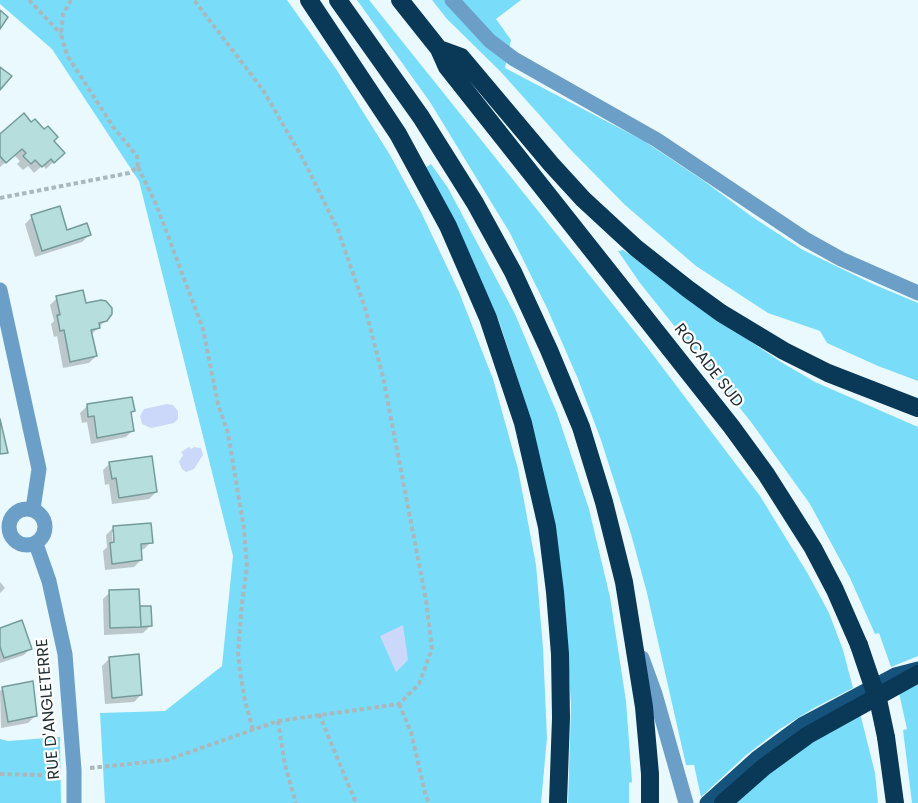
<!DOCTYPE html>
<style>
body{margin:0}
canvas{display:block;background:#eaf9fe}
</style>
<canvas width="918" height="803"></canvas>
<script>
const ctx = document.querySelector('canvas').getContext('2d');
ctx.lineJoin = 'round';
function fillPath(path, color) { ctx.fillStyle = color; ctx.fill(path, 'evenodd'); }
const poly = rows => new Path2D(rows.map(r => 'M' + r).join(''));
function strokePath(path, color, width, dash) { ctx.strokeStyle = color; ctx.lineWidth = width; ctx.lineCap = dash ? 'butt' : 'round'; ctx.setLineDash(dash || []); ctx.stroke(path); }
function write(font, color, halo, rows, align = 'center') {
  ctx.font = font + ' Poppins,sans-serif'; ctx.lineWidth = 4.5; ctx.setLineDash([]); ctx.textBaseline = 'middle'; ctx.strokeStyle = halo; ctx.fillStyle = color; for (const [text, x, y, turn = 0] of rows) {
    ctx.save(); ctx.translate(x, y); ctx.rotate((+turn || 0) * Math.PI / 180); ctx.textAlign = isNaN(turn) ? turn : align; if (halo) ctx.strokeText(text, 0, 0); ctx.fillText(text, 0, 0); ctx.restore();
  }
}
fillPath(poly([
 [0,0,287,0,336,69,390,155,421,212,459,292,493,379,518,469,536,565,543,648,547,738,541,803,105,803,100,713,165,711,222,666,233,556,139,181,52,49,0,4],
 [357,0,369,0,647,347,760,496,808,574,829,613,843,650,853,688,814,708,780,729,745,756,701,797,694,765,686,765,647,593,631,534,601,440,578,379,547,308,510,233,430,102],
 [432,0,521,0,496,19,511,40,505,68,644,141,704,181,751,216,803,250,873,284,918,303,918,381,878,366,827,343,820,331,768,313,696,266,625,205,569,148,500,71,447,19],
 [431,164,448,188,515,314,557,413,589,509,610,597,626,701,632,782,629,783,629,803,568,803,571,706,565,605,532,423,499,321,447,206,425,168],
 [623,250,722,322,781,362,815,382,918,427,918,656,891,667,879,633,875,634,850,578,810,504,751,422,640,283,618,251],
 [918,684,918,803,912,803,903,730,907,729,899,693],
 [860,713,875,773,878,803,735,803,789,757],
 [60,737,61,803,0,803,0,739,8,741]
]), '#79ddfa');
fillPath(poly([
 [167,404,173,405,178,411,178,419,174,423,151,428,142,424,140,416,144,409],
 [189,447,191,449,194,447,201,448,203,455,194,469,186,472,182,469,179,462,183,455,181,452],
 [403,625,408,660,396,672,380,636]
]), '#cbd8fa');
fillPath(poly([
 [31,124,52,141,63,153,46,169,43,165,34,173,28,166,23,170,17,164,20,161,14,155,0,167,0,136],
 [32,217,66,232,89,235,82,242,35,257,25,224],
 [57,298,106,320,91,335,96,356,89,363,63,368,57,336,54,337,51,324,54,321,50,305],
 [87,406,133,411,130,414,133,430,126,437,91,444,87,422,82,423,80,413],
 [110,463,156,492,149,499,112,504,109,484,105,485,103,470],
 [113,528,151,542,144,549,140,550,141,560,134,567,105,570,103,551,107,547,106,535],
 [112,532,115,532,116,550,113,550],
 [0,582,5,588,0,593],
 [110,592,139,608,149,607,150,626,143,633,104,635,103,599],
 [0,629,31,648,24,655,0,663],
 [109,659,141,695,134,702,105,704,102,666],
 [3,688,35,716,28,723,1,728,0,691]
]), '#0003');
const building = poly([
 [0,10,8,17,0,29,0,10],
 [0,67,12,76,0,90,0,67],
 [24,113,31,122,35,119,44,129,48,126,58,137,54,141,65,153,54,163,51,159,42,167,35,160,31,164,23,156,26,153,22,149,6,163,0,156,0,134,24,113],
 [60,206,67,230,87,223,91,235,42,251,31,215,60,206],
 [83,290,86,303,101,300,106,301,112,308,112,314,107,321,99,323,100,328,91,330,97,356,70,362,64,330,60,331,57,315,60,315,56,296,83,290],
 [132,397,135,411,131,412,134,431,97,438,94,416,88,417,87,404,132,397],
 [0,419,8,453,0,454,0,419],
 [152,456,157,492,119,498,116,478,112,479,109,462,152,456],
 [151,523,153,543,141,544,142,560,112,564,110,543,114,542,113,526,151,523],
 [139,589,141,627,110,628,109,590,139,589],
 [140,606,151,606,152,626,141,627,140,606],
 [22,620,32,649,4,658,0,647,0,628,22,620],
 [139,654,142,695,112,698,109,657,139,654],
 [33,681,37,716,8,722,2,687,33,681]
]);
fillPath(building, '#b5dedc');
strokePath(building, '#759c9b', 1.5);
strokePath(poly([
 [29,0,61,34],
 [138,167,156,204,203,329,218,404,228,433,244,529,247,567,242,603,238,653,240,672,245,701,253,730],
 [0,198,129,173,138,167,137,156,114,128,67,55,61,34,63,14,71,0],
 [399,704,411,732,426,797,430,803],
 [319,714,356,803],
 [278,721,285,765,296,803],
 [90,768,167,760,278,721,399,704,419,684,432,649,426,600,383,377,365,308,338,230,303,159,263,90,194,0],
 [0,774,40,775,59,772]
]), '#a9b8bd', 4, [4.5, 3]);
strokePath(poly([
 [452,0,490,41,514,59,657,140,805,239,841,259,918,293],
 [0,290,39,469,33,509],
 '9 527a18 18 0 1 1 36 0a18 18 0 1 1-36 0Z',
 [36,544,49,581,65,654,74,770,74,803],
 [642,658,655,694,686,803]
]), '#6c9fc8', 15);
strokePath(poly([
 [707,803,757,758,803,724,895,675,918,669]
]), '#15537d', 15);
strokePath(poly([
 [309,0,398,134,448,226,488,318,523,423,547,527,555,592,560,654,561,718,558,803],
 [338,0,421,117,475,203,513,272,549,350,581,427,604,502,624,582,644,707,650,774,650,803],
 [400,0,439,49,447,67,731,426,766,474,813,548,835,590,859,645],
 [439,49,461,57,551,164,583,199,636,248,688,289,721,313,784,351,828,373,918,408],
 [886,737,895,803],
 [723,803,764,767,808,735,918,674]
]), '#0a3857', 18);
strokePath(poly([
 [859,645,879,704,886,737]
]), '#0a3857', 18);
write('16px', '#202e33', '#fff', [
 ["ROCADE SUD",708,366,52],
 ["RUE D'ANGLETERRE",49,709,-95]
]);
</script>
